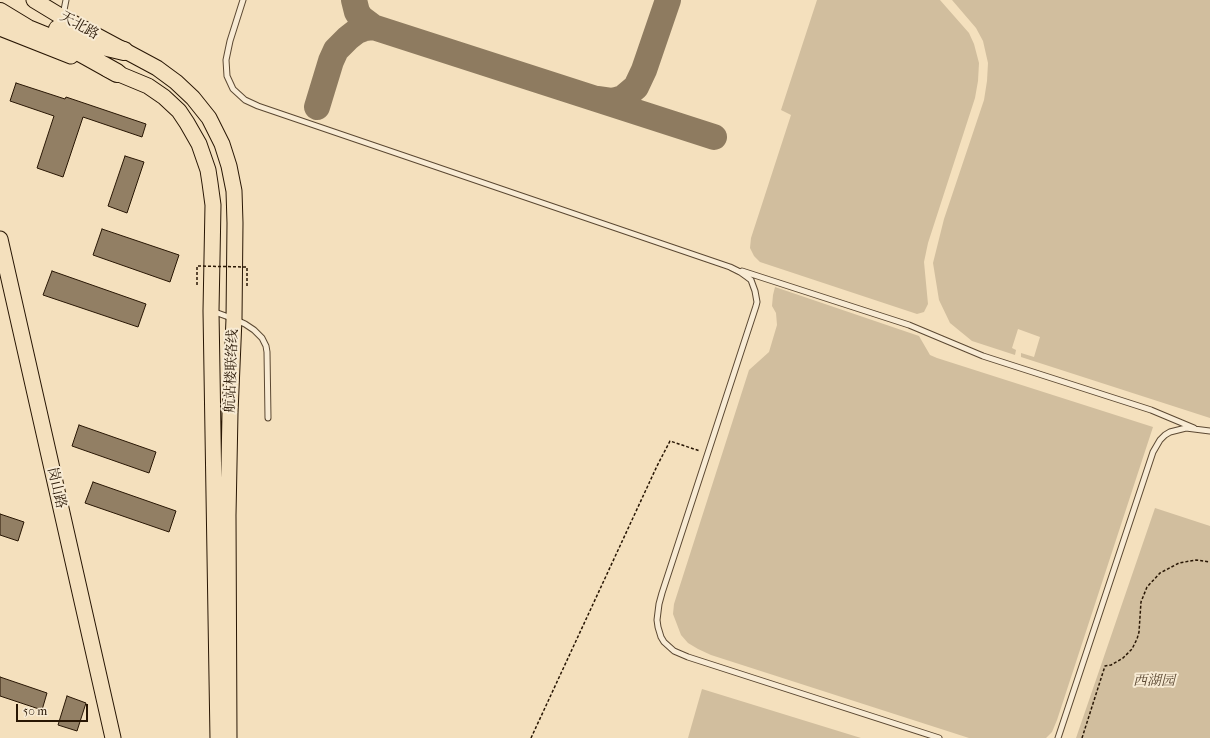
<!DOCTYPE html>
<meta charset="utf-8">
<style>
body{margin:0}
#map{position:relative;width:1210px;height:738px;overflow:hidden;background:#f4e0bd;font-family:"IM FELL French Canon",serif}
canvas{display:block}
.scale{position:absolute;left:16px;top:704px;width:72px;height:18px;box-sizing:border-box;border:2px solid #281604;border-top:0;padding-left:5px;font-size:12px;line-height:14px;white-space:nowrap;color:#281604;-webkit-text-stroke:3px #f8ebd4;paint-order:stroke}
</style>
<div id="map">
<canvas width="1210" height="738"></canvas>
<div class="scale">50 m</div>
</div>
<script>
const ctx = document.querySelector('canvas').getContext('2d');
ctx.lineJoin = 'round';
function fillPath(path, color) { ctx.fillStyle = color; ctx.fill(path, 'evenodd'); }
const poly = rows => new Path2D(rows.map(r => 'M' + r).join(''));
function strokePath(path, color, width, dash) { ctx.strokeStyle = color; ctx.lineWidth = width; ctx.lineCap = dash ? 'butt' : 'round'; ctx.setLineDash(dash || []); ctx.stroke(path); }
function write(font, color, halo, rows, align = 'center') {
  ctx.font = font + ' "IM FELL French Canon","Noto Serif SC",serif'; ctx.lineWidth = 4; ctx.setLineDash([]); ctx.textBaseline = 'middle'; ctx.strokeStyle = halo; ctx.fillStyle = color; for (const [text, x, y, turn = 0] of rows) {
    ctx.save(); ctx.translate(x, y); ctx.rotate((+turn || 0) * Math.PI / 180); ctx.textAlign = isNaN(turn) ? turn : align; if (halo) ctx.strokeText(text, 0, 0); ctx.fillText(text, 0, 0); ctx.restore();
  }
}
fillPath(poly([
 [817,0,940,0,969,33,974,44,979,63,978,81,975,98,928,243,924,262,928,304,924,312,917,314,760,262,754,256,750,248,751,238,791,115,781,110],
 [952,0,1210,0,1210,418,1021,357,1021,353,1034,357,1040,337,1018,329,1012,348,1016,350,1015,355,972,341,950,323,939,300,933,263,944,219,984,100,987,81,988,63,983,41,976,28],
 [775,287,919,336,930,355,937,358,1153,427,1057,720,1052,732,1046,738,969,738,711,655,698,649,688,643,681,635,673,614,674,604,749,370,769,352,777,325,776,313,772,306,773,295],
 [1155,508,1210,526,1210,738,1076,738],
 [702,689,861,738,688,738]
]), '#d1be9e');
strokePath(poly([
 [354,0,357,12,361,18,373,27,714,137],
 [599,99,613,101,623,98,636,87,644,70,668,0],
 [317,107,331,61,336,50,348,38,357,31,365,28,373,27]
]), '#8e7b60', 26);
const building = poly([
 [16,83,65,99,66,97,146,124,142,137,83,117,63,177,37,168,54,116,10,101,16,83],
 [125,156,144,162,127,213,108,206,125,156],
 [102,229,179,255,170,282,93,255,102,229],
 [52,271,146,304,138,327,43,295,52,271],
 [79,425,156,452,149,473,72,446,79,425],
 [93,482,176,511,169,532,85,503,93,482],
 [0,514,24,522,18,541,0,535,0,514],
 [0,677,47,693,42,710,0,696,0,677],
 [67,696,86,703,77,731,58,725,67,696]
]);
fillPath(building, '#927f64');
strokePath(building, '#281604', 1);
const service = poly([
 [243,0,230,41,226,60,227,76,233,89,245,100,258,106,730,267,740,272,747,277,751,280,755,291,757,302,756,306,662,593,659,604,657,620,658,627,661,637,664,642,674,651,688,657,939,738],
 [63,15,66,0],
 [742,271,909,325,983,356,1151,410,1194,428],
 [212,311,234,319,245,324,254,330,262,338,266,346,267,352,268,418],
 [1058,738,1153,452,1160,440,1165,435,1170,432,1186,428,1210,431]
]);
const primary = poly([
 [34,0,62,17,157,68,176,82,193,98,209,118,222,144,229,166,234,191,235,223,234,319,230,413,228,515,229,738],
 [0,28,71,56],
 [107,69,148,86,164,97,179,111,187,123,199,144,208,170,210,183,213,205,211,311,218,738],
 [0,239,113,738]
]);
const motorway = poly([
 [0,12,28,29,65,44,117,73],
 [58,29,103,46,124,51]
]);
strokePath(service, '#5b4832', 7);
strokePath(primary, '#281604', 17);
strokePath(motorway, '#281604', 20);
strokePath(poly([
 [531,738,657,466,670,441,700,451],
 [1082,738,1105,666,1111,665,1123,658,1132,649,1137,639,1139,632,1141,602,1147,587,1160,573,1179,563,1196,560,1210,562]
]), '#281604', 1.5, [3, 2]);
strokePath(service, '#f8ebd4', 5);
strokePath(primary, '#f4e0bd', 15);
strokePath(motorway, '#f4e0bd', 18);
strokePath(poly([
 [197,285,197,266,247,267,247,286]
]), '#281604', 1.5, [3, 2]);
write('14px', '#281604', '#f8ebd4', [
 ["天北路",79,26,29],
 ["航站楼联络线",232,371,-88],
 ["岗山路",56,488,77]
]);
write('italic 14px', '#5b4832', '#f8ebd4', [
 ["西湖园",1154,682]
]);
</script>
